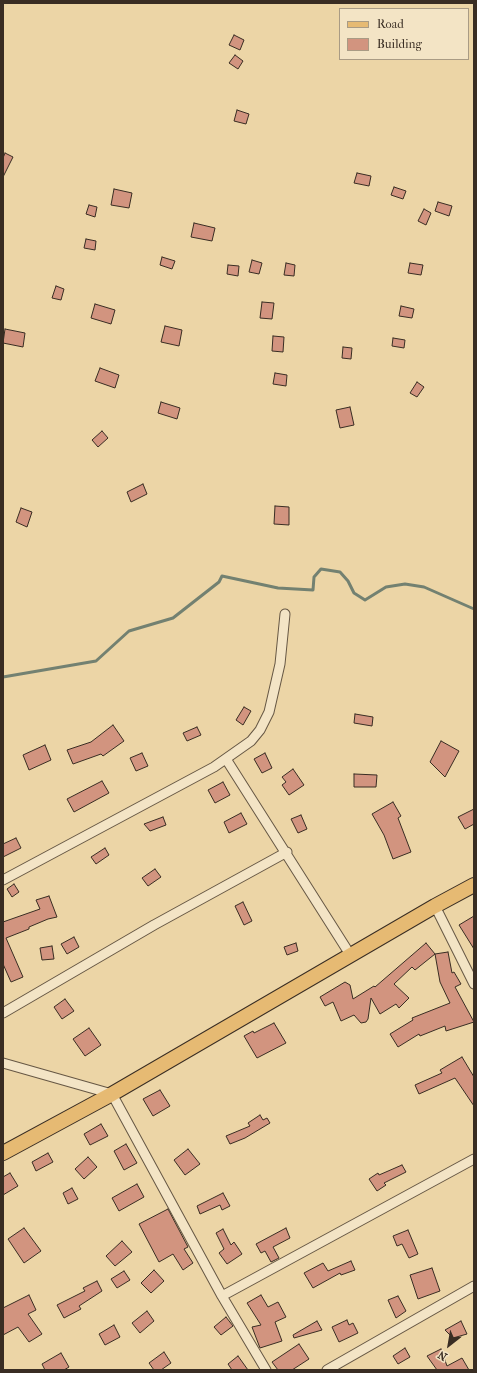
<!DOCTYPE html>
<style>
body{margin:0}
#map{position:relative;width:477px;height:1373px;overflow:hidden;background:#ecd5a6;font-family:"IM FELL French Canon",serif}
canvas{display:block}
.frame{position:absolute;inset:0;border:4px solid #392d23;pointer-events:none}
.legend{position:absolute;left:339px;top:8px;width:130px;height:52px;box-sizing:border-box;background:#f3e4c5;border:1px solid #a99b84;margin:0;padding:5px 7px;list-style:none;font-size:12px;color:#392d23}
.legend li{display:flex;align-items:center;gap:8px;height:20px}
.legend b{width:20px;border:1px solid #a99b84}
.north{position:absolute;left:429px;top:1325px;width:40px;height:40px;-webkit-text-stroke:3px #f3e4c5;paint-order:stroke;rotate:211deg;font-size:11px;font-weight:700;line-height:16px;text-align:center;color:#392d23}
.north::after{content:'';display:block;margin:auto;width:14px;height:18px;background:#392d23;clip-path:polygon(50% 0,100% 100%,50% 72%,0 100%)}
</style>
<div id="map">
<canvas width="477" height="1373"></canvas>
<div class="frame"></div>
<ul class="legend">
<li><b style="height:5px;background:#e6ba73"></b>Road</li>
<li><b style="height:11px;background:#d2947f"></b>Building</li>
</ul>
<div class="north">N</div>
</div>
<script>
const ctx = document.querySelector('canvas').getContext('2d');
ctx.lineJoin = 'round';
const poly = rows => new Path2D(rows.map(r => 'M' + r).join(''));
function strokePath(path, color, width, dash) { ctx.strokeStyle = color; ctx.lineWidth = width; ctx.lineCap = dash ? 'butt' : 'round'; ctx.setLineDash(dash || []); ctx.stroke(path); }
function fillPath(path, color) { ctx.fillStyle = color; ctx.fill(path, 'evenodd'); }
strokePath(poly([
 [3,677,96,661,129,631,173,618,219,582,222,576,278,588,313,590,314,577,321,569,340,572,348,581,354,593,365,600,386,587,405,584,424,587,474,609]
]), '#738171', 3);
const building = poly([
 [234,35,244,40,240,50,229,45,234,35],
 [235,55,243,61,238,69,229,63,235,55],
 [237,110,249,114,246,124,234,121,237,110],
 [5,153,13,157,3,177,3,158,5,153],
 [357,173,371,176,369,186,354,183,357,173],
 [394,187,406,191,403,199,391,195,394,187],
 [114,189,132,193,129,208,111,205,114,189],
 [438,202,452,206,449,216,435,211,438,202],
 [89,205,97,207,95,217,86,214,89,205],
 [424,209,431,213,426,225,418,221,424,209],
 [194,223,215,228,212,241,191,237,194,223],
 [86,239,96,241,95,250,84,248,86,239],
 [162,257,175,261,172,269,160,265,162,257],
 [252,260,262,263,259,274,249,272,252,260],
 [286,263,295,265,294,276,284,275,286,263],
 [410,263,423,265,421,275,408,273,410,263],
 [228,265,239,266,238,276,227,274,228,265],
 [56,286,64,289,61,300,52,298,56,286],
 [262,302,274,303,272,319,260,318,262,302],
 [95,304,115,310,111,324,91,318,95,304],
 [401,306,414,309,412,318,399,316,401,306],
 [165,326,182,330,179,346,161,342,165,326],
 [5,329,25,333,23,347,3,343,5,329],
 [273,336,284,337,283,352,272,351,273,336],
 [393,338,405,340,404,348,392,346,393,338],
 [343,347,352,348,351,359,342,358,343,347],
 [100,368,119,375,115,388,95,381,100,368],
 [275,373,287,375,286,386,273,384,275,373],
 [417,382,424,387,417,397,410,393,417,382],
 [161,402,180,408,177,419,158,413,161,402],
 [350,407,354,425,340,428,336,410,350,407],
 [102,431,108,438,98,447,92,440,102,431],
 [143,484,147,494,131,502,127,492,143,484],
 [275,506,289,507,289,525,274,524,275,506],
 [21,508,32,512,27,527,16,522,21,508],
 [244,707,251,711,243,725,236,720,244,707],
 [355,714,373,717,372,726,354,723,355,714],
 [113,725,124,741,103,756,101,754,73,764,67,750,91,742,113,725],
 [197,727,201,735,187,741,183,733,197,727],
 [441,741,459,751,445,777,430,762,441,741],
 [45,745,51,760,29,770,23,755,45,745],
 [142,753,148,766,136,771,130,758,142,753],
 [265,753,272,768,262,773,254,759,265,753],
 [293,769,304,785,289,795,282,785,286,782,282,777,293,769],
 [354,774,377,775,376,787,354,787,354,774],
 [102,781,109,793,74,812,67,799,102,781],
 [223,782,230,795,215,803,208,790,223,782],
 [393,802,401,816,398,818,411,852,393,859,384,835,372,814,393,802],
 [474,809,474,824,465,829,458,817,474,809],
 [241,813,247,824,229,833,224,822,241,813],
 [301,815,307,829,298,833,291,819,301,815],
 [163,817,166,825,150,831,144,824,163,817],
 [16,838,21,848,3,857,3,844,16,838],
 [105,848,109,855,96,864,91,857,105,848],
 [155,869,161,877,148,886,142,878,155,869],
 [14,884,19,892,12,897,7,889,14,884],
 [49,896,57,917,48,919,29,927,29,929,6,938,23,977,11,982,3,964,3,922,40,909,36,900,49,896],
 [243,902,252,921,244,925,235,906,243,902],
 [474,916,474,949,459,925,474,916],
 [74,937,79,947,67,954,61,944,74,937],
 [296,943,298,951,287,955,284,947,296,943],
 [426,943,435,954,415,970,412,967,394,984,409,998,399,1008,396,1004,380,1014,371,998,368,1019,366,1022,361,1023,354,1015,341,1021,333,1002,325,1006,320,997,345,982,350,985,353,999,374,986,375,987,426,943],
 [52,946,54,959,42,960,40,948,52,946],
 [448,952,452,973,454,972,461,984,455,987,474,1022,446,1031,445,1026,420,1036,419,1034,398,1047,390,1034,413,1020,412,1018,450,1003,440,982,435,954,448,952],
 [65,999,74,1011,62,1019,54,1007,65,999],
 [274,1023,286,1043,257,1058,244,1036,253,1031,254,1033,274,1023],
 [89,1028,101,1045,85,1056,73,1039,89,1028],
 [462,1057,474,1077,474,1106,455,1078,419,1094,415,1085,442,1073,440,1070,462,1057],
 [160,1090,170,1106,153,1116,143,1099,160,1090],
 [260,1115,263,1120,267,1118,270,1123,245,1138,230,1144,226,1136,250,1126,248,1123,260,1115],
 [101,1124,108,1136,90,1145,84,1134,101,1124],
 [126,1144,137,1163,124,1170,114,1151,126,1144],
 [188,1149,200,1164,185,1175,174,1160,188,1149],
 [48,1153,53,1162,36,1171,32,1162,48,1153],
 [88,1157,97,1167,84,1179,75,1169,88,1157],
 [402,1165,406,1172,384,1183,386,1185,377,1191,369,1179,378,1173,379,1175,402,1165],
 [10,1173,18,1186,3,1195,3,1177,10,1173],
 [137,1184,144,1197,119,1211,112,1198,137,1184],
 [72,1188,78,1199,68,1204,63,1193,72,1188],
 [223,1193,230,1206,222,1210,220,1205,200,1214,197,1206,223,1193],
 [168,1209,188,1247,184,1249,193,1263,183,1270,173,1254,159,1262,139,1224,168,1209],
 [24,1228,41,1251,24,1263,8,1239,24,1228],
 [286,1228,290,1238,273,1247,279,1258,271,1262,265,1251,261,1253,256,1244,286,1228],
 [223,1229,231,1245,234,1242,242,1254,227,1264,219,1253,224,1249,216,1233,223,1229],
 [408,1230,418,1254,409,1258,402,1244,397,1246,393,1236,408,1230],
 [122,1241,132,1252,115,1266,106,1256,122,1241],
 [351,1261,355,1270,341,1275,340,1273,313,1288,304,1273,323,1263,328,1271,351,1261],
 [432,1268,440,1291,418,1299,410,1275,432,1268],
 [154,1270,164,1281,151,1293,141,1283,154,1270],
 [124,1271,130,1280,117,1288,111,1279,124,1271],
 [97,1281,102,1291,79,1306,81,1309,64,1318,57,1305,85,1291,83,1288,97,1281],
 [29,1295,36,1310,28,1314,42,1334,29,1342,18,1327,3,1335,3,1308,29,1295],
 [261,1295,268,1307,278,1302,286,1317,275,1322,282,1341,260,1348,252,1327,261,1325,247,1303,261,1295],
 [398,1296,406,1311,396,1318,388,1300,398,1296],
 [147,1311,154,1321,140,1333,132,1323,147,1311],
 [226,1317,233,1326,221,1335,214,1327,226,1317],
 [347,1320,349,1325,353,1323,358,1333,339,1342,332,1327,347,1320],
 [317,1321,322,1330,294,1338,293,1335,317,1321],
 [461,1321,467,1334,453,1338,445,1330,461,1321],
 [114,1325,120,1337,105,1345,99,1334,114,1325],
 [299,1344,309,1359,292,1370,278,1370,272,1362,299,1344],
 [405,1348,410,1357,398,1364,393,1356,405,1348],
 [441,1349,447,1366,462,1358,469,1370,437,1370,427,1356,441,1349],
 [164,1352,171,1363,161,1370,154,1370,149,1363,164,1352],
 [61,1353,69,1367,64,1370,45,1370,42,1364,61,1353],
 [238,1356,248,1370,232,1370,228,1364,238,1356]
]);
fillPath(building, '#d2947f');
strokePath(building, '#392d23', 1);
const minor = poly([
 [226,759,351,956],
 [3,880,214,767,251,741,260,730,269,712,280,664,285,614],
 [435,906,474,984],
 [3,1013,154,925,287,852],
 [3,1063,112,1094,222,1296,266,1370],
 [222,1296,474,1159],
 [327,1370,474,1286]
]);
const primary = poly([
 [3,1153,112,1094,435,906,474,885]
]);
strokePath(minor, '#665744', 11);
strokePath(primary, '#392d23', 16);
strokePath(minor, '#f3e4c5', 9);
strokePath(primary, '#e6ba73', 14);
</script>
